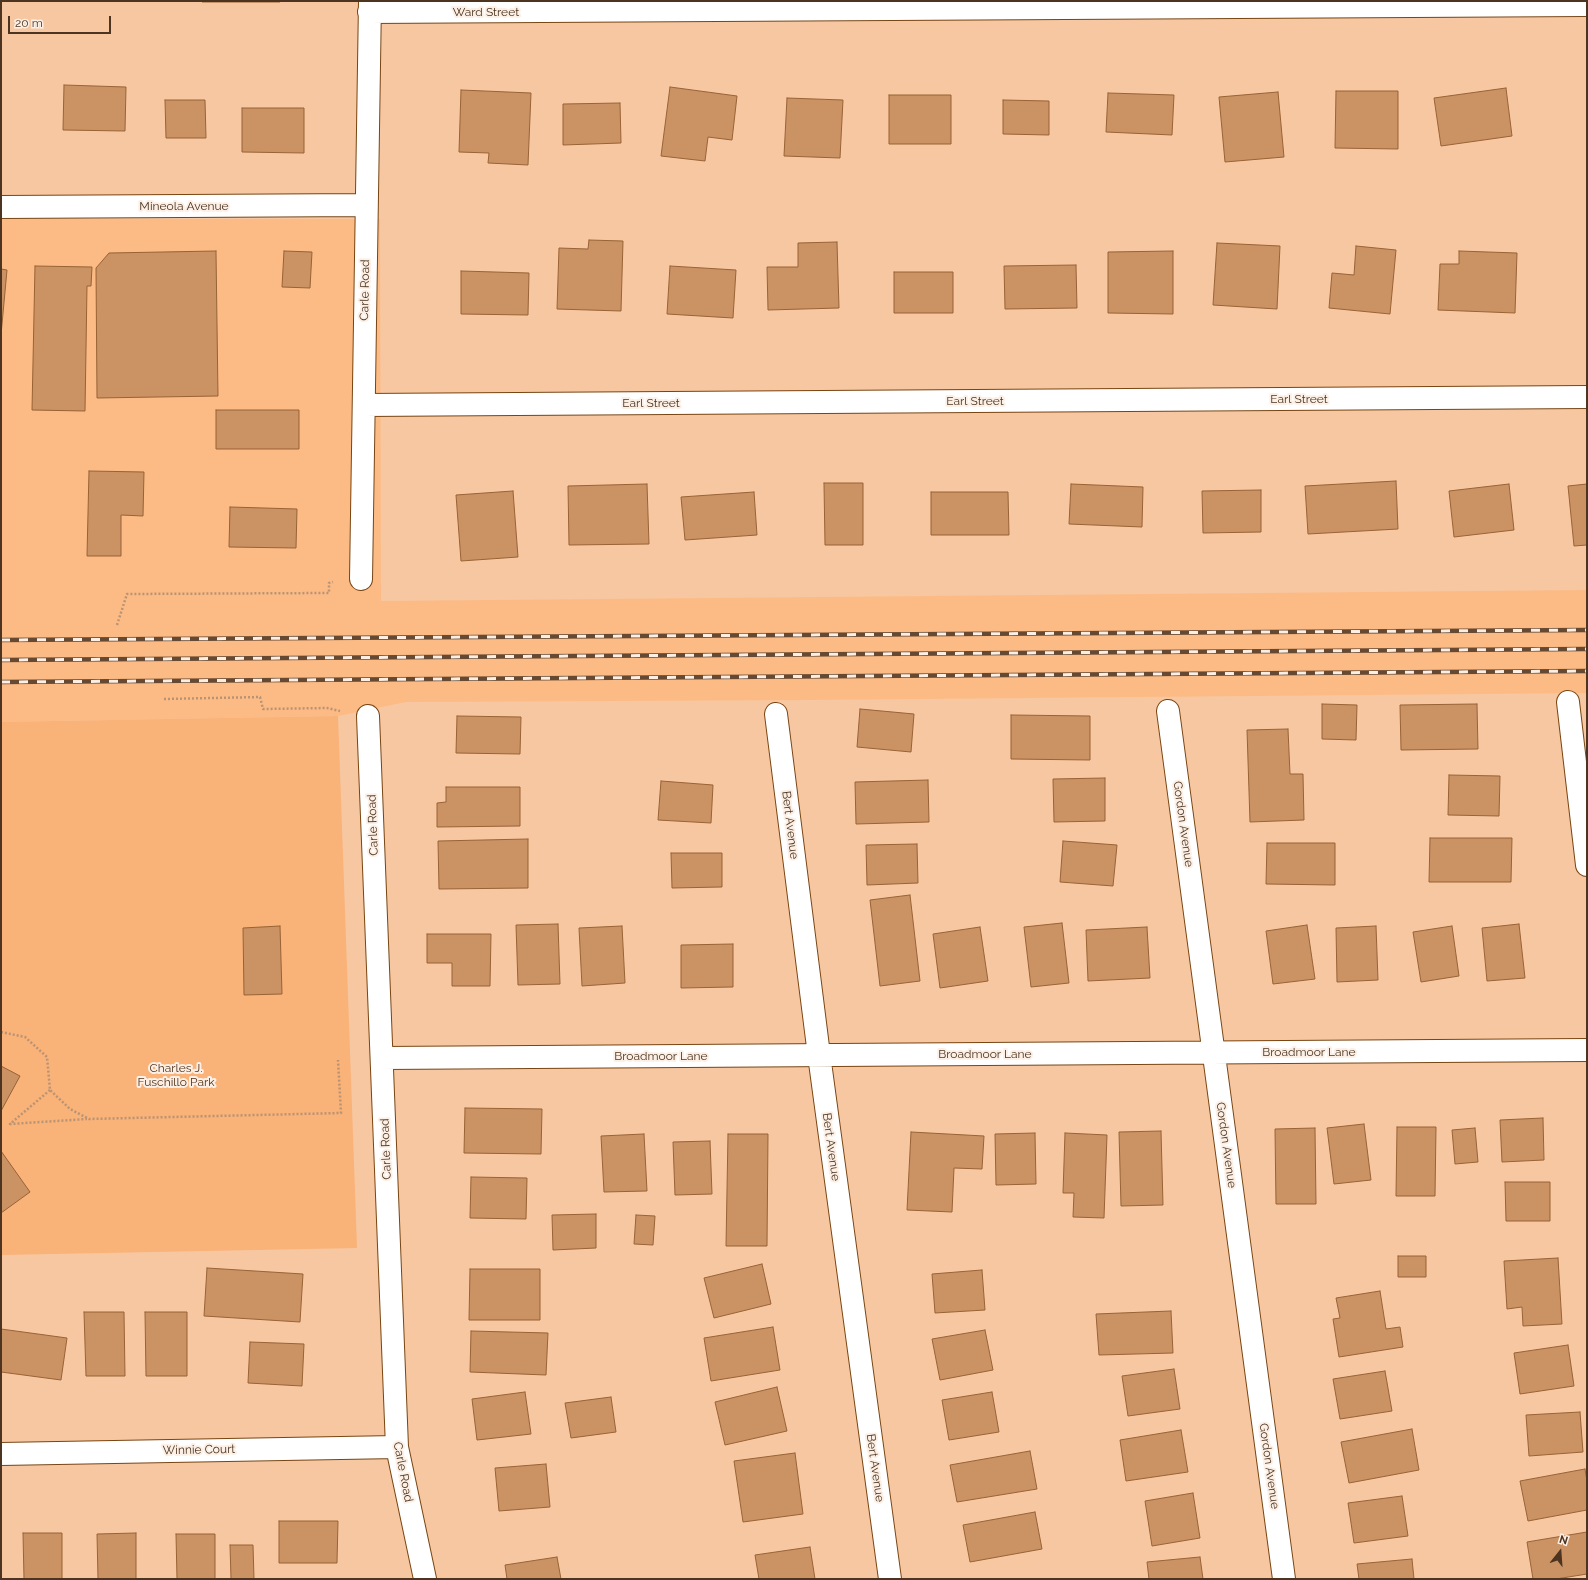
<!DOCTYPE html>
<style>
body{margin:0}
#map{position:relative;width:1588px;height:1580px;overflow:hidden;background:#f7c7a1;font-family:Raleway,sans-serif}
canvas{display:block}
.frame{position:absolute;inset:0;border:2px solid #4c3420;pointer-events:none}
.north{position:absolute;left:1540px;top:1532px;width:40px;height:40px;-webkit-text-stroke:3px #fcf0e6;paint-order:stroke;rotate:17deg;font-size:11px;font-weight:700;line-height:16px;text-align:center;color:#4c3420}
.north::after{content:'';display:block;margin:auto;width:14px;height:18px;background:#4c3420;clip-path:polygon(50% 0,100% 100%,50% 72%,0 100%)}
.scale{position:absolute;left:8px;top:16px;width:103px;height:18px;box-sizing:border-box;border:2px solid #4c3420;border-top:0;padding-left:5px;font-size:12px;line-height:14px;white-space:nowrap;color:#4c3420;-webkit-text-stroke:3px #fcf0e6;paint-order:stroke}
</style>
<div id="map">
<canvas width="1588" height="1580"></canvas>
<div class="frame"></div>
<div class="north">N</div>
<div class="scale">20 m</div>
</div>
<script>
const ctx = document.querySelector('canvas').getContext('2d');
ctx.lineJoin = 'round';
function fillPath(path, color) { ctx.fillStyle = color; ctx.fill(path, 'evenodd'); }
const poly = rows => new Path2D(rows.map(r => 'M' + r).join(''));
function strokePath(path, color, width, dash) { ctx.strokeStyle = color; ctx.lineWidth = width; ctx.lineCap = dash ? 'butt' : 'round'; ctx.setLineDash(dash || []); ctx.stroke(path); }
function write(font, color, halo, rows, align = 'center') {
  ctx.font = font + ' Raleway,sans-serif'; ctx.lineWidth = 4; ctx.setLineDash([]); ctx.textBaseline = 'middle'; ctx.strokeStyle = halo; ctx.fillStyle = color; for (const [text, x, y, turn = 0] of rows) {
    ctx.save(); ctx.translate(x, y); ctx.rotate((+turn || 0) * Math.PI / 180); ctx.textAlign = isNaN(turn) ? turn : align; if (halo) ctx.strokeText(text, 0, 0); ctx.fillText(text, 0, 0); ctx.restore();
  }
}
fillPath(poly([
 [1,219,380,219,381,601,1587,590,1587,693,809,700,406,702,338,716,1,722]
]), '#fcbb85');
fillPath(poly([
 [338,716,357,1248,1,1255,1,722]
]), '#f9b278');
const building = poly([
 [202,1,280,1,280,2,202,2,202,1],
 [64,85,126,87,125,131,63,130,64,85],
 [670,87,737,96,732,140,708,137,705,161,661,156,670,87],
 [1506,88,1512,136,1441,146,1434,98,1506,88],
 [461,90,531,93,528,165,488,163,489,153,459,152,461,90],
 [1336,91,1398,91,1398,149,1335,148,1336,91],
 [1278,92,1284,157,1225,162,1219,97,1278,92],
 [1108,93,1174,95,1172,135,1106,132,1108,93],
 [889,95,951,95,951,144,889,144,889,95],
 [787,98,843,100,840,158,784,156,787,98],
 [165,100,205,100,206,138,166,138,165,100],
 [1003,100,1049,101,1049,135,1003,134,1003,100],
 [620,103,621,143,563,145,563,104,620,103],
 [242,108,304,108,304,153,242,152,242,108],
 [589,240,623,241,621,311,557,309,559,248,588,249,589,240],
 [837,242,839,308,768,310,767,267,798,267,798,243,837,242],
 [1217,243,1280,246,1277,309,1213,305,1217,243],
 [1356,246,1396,250,1390,314,1329,308,1332,273,1354,275,1356,246],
 [216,251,218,396,97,398,96,268,109,253,216,251],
 [284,251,312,252,310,288,282,287,284,251],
 [1173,251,1173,314,1108,313,1108,252,1173,251],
 [1459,251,1517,253,1515,313,1438,310,1440,264,1459,264,1459,251],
 [1076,265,1077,308,1005,309,1004,266,1076,265],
 [35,266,92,267,91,286,87,286,85,411,32,410,35,266],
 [670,266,736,270,733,318,667,314,670,266],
 [1,269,7,270,1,335,1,269],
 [461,271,529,273,528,315,461,314,461,271],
 [894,272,953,272,953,313,894,313,894,272],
 [216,410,299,410,299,449,216,449,216,410],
 [89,471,144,472,143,516,121,515,121,556,87,556,89,471],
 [1396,481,1398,529,1308,534,1305,486,1396,481],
 [824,483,863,483,863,545,825,545,824,483],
 [647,484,649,544,569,545,568,486,647,484],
 [1071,484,1143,487,1142,527,1069,524,1071,484],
 [1509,484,1514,530,1454,537,1449,491,1509,484],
 [1587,484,1587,545,1574,546,1568,486,1587,484],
 [1261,490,1261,532,1203,533,1202,491,1261,490],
 [513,491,518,557,461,561,456,495,513,491],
 [754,492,757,535,685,540,681,497,754,492],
 [931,492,1008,492,1009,535,931,535,931,492],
 [230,507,297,509,296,548,229,547,230,507],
 [1322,704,1357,705,1356,740,1322,739,1322,704],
 [1477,704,1478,749,1401,750,1400,705,1477,704],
 [860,709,914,714,911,752,857,747,860,709],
 [1011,715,1090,716,1090,760,1011,759,1011,715],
 [457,716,521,717,520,754,456,753,457,716],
 [1288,729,1290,774,1303,774,1304,820,1250,822,1247,730,1288,729],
 [1449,775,1500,776,1499,816,1448,815,1449,775],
 [1105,778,1105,821,1054,822,1053,779,1105,778],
 [928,780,929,822,856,824,855,782,928,780],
 [661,781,713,785,711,823,658,820,661,781],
 [446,787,520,787,520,826,437,827,437,803,446,802,446,787],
 [1430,838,1512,838,1511,882,1429,882,1430,838],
 [528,839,528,888,439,889,438,841,528,839],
 [1063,841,1117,845,1113,886,1060,882,1063,841],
 [1267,843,1335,843,1335,885,1266,884,1267,843],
 [917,844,918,883,867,885,866,845,917,844],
 [671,853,722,853,722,887,672,888,671,853],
 [910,895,920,981,880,986,870,900,910,895],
 [1062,923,1069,983,1031,987,1024,927,1062,923],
 [558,924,560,984,518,985,516,925,558,924],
 [1519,924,1525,978,1487,981,1482,928,1519,924],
 [1307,925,1315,979,1273,984,1266,931,1307,925],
 [280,926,282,994,244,995,243,928,280,926],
 [622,926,625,983,582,986,579,928,622,926],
 [1376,926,1378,980,1337,982,1336,928,1376,926],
 [1452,926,1459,976,1421,982,1413,932,1452,926],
 [980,927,988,981,940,988,933,934,980,927],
 [1147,927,1150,978,1088,981,1086,930,1147,927],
 [427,934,491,934,490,986,452,986,452,963,427,963,427,934],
 [733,944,733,987,681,988,681,945,733,944],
 [1,1066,20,1076,1,1111,1,1066],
 [465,1108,542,1109,541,1154,464,1153,465,1108],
 [1543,1118,1544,1160,1502,1162,1500,1120,1543,1118],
 [1364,1124,1371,1180,1334,1184,1327,1128,1364,1124],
 [1397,1127,1436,1127,1435,1196,1396,1196,1397,1127],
 [1315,1128,1316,1204,1276,1204,1275,1129,1315,1128],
 [1475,1128,1478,1162,1455,1164,1452,1130,1475,1128],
 [1161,1131,1163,1205,1121,1206,1119,1132,1161,1131],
 [911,1132,984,1136,982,1169,954,1168,952,1212,907,1210,911,1132],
 [1035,1133,1036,1184,996,1185,995,1134,1035,1133],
 [1065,1133,1107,1135,1104,1218,1073,1217,1074,1193,1063,1193,1065,1133],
 [644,1134,647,1191,604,1192,601,1136,644,1134],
 [728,1134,768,1134,767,1246,726,1246,728,1134],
 [710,1141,712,1194,675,1195,673,1142,710,1141],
 [1,1151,30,1192,1,1213,1,1151],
 [471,1177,527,1178,526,1219,470,1218,471,1177],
 [1505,1182,1550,1182,1550,1221,1506,1221,1505,1182],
 [596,1214,596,1248,553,1250,552,1215,596,1214],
 [636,1215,655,1216,653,1245,634,1244,636,1215],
 [1398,1256,1426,1256,1426,1277,1398,1277,1398,1256],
 [1558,1258,1562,1324,1523,1326,1522,1307,1507,1309,1504,1261,1558,1258],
 [762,1264,771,1304,714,1318,704,1278,762,1264],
 [207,1268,303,1274,300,1322,204,1316,207,1268],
 [470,1269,540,1269,540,1320,469,1320,470,1269],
 [982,1270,985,1310,935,1313,932,1274,982,1270],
 [1380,1291,1386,1329,1400,1327,1403,1347,1339,1357,1333,1319,1340,1318,1336,1298,1380,1291],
 [1171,1311,1173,1353,1099,1355,1096,1314,1171,1311],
 [84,1312,124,1312,125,1376,86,1376,84,1312],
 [145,1312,187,1312,187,1376,146,1376,145,1312],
 [773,1327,780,1370,711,1381,704,1338,773,1327],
 [1,1329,67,1338,61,1380,1,1372,1,1329],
 [985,1330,993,1370,940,1380,932,1339,985,1330],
 [471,1331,548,1333,546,1375,470,1372,471,1331],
 [250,1342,304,1344,302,1386,248,1383,250,1342],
 [1568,1345,1574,1386,1520,1394,1514,1353,1568,1345],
 [1174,1369,1180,1409,1128,1416,1122,1376,1174,1369],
 [1385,1371,1392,1411,1340,1419,1333,1379,1385,1371],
 [777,1387,787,1431,725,1445,715,1402,777,1387],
 [525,1392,531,1434,477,1440,472,1399,525,1392],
 [992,1392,999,1432,949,1440,942,1400,992,1392],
 [611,1397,616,1432,571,1438,565,1403,611,1397],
 [1580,1412,1583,1452,1529,1456,1526,1415,1580,1412],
 [1412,1429,1419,1470,1349,1483,1341,1442,1412,1429],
 [1181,1430,1188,1472,1126,1481,1120,1440,1181,1430],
 [1030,1451,1037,1489,957,1502,950,1465,1030,1451],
 [795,1453,803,1514,743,1522,734,1461,795,1453],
 [546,1464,550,1507,499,1511,495,1468,546,1464],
 [1585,1469,1587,1481,1587,1510,1528,1521,1520,1481,1585,1469],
 [1193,1493,1200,1538,1152,1546,1145,1501,1193,1493],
 [1402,1496,1408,1536,1354,1543,1348,1503,1402,1496],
 [1035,1512,1042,1549,970,1562,963,1525,1035,1512],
 [279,1521,338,1521,337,1563,279,1563,279,1521],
 [1587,1532,1587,1574,1556,1579,1533,1579,1527,1542,1587,1532],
 [23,1533,62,1533,62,1579,24,1579,23,1533],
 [136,1533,136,1579,98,1579,97,1534,136,1533],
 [176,1534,215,1534,215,1579,177,1579,176,1534],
 [230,1545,253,1545,254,1579,231,1579,230,1545],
 [810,1547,815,1579,759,1579,755,1555,810,1547],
 [557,1557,561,1579,507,1579,505,1565,557,1557],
 [1200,1557,1203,1579,1149,1579,1147,1562,1200,1557],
 [1412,1559,1414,1579,1359,1579,1357,1564,1412,1559]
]);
fillPath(building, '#cb9264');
strokePath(building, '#986335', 1);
const minor = poly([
 [369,12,1587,5],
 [1,207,366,205],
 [364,405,1587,397],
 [361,579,370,1],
 [1568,702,1587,865],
 [1168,711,1284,1579],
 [776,714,819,1055,890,1579],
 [368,716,397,1447,425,1579],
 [383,1058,1587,1050],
 [1,1454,397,1447]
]);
strokePath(minor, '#784513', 24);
strokePath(poly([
 [117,625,127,594,329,593,329,583,333,582],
 [164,699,260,697,263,709,327,708,340,711],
 [1,1032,25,1037,47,1057,50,1090,70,1109,89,1119,341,1113,338,1060],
 [50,1090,10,1124,87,1119]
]), '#ba9373', 2.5, [2, 2]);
strokePath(minor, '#fff', 22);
const rail = poly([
 [1,640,1587,630],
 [1,660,1587,649],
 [1,682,1587,671]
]);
strokePath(rail, '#654933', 4.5);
strokePath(rail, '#fcf0e6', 3, [9]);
write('12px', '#4c3420', '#fcf0e6', [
 ["Ward Street",486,12],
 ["Mineola Avenue",184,206],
 ["Carle Road",365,290,-89],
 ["Earl Street",1299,399],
 ["Earl Street",975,401],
 ["Earl Street",651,403],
 ["Gordon Avenue",1183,824,82],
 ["Carle Road",373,825,-92],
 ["Bert Avenue",790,825,83],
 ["Broadmoor Lane",1309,1052],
 ["Broadmoor Lane",985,1054],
 ["Broadmoor Lane",661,1056],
 ["Gordon Avenue",1226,1145,82],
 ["Bert Avenue",831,1147,82],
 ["Carle Road",386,1149,-92],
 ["Winnie Court",199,1450,-1],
 ["Gordon Avenue",1269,1466,82],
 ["Bert Avenue",875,1468,82],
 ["Carle Road",403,1472,79]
]);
write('12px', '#503219', '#fcf0e6', [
 ["Charles J.",176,1068],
 ["Fuschillo Park",176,1082]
]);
</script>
